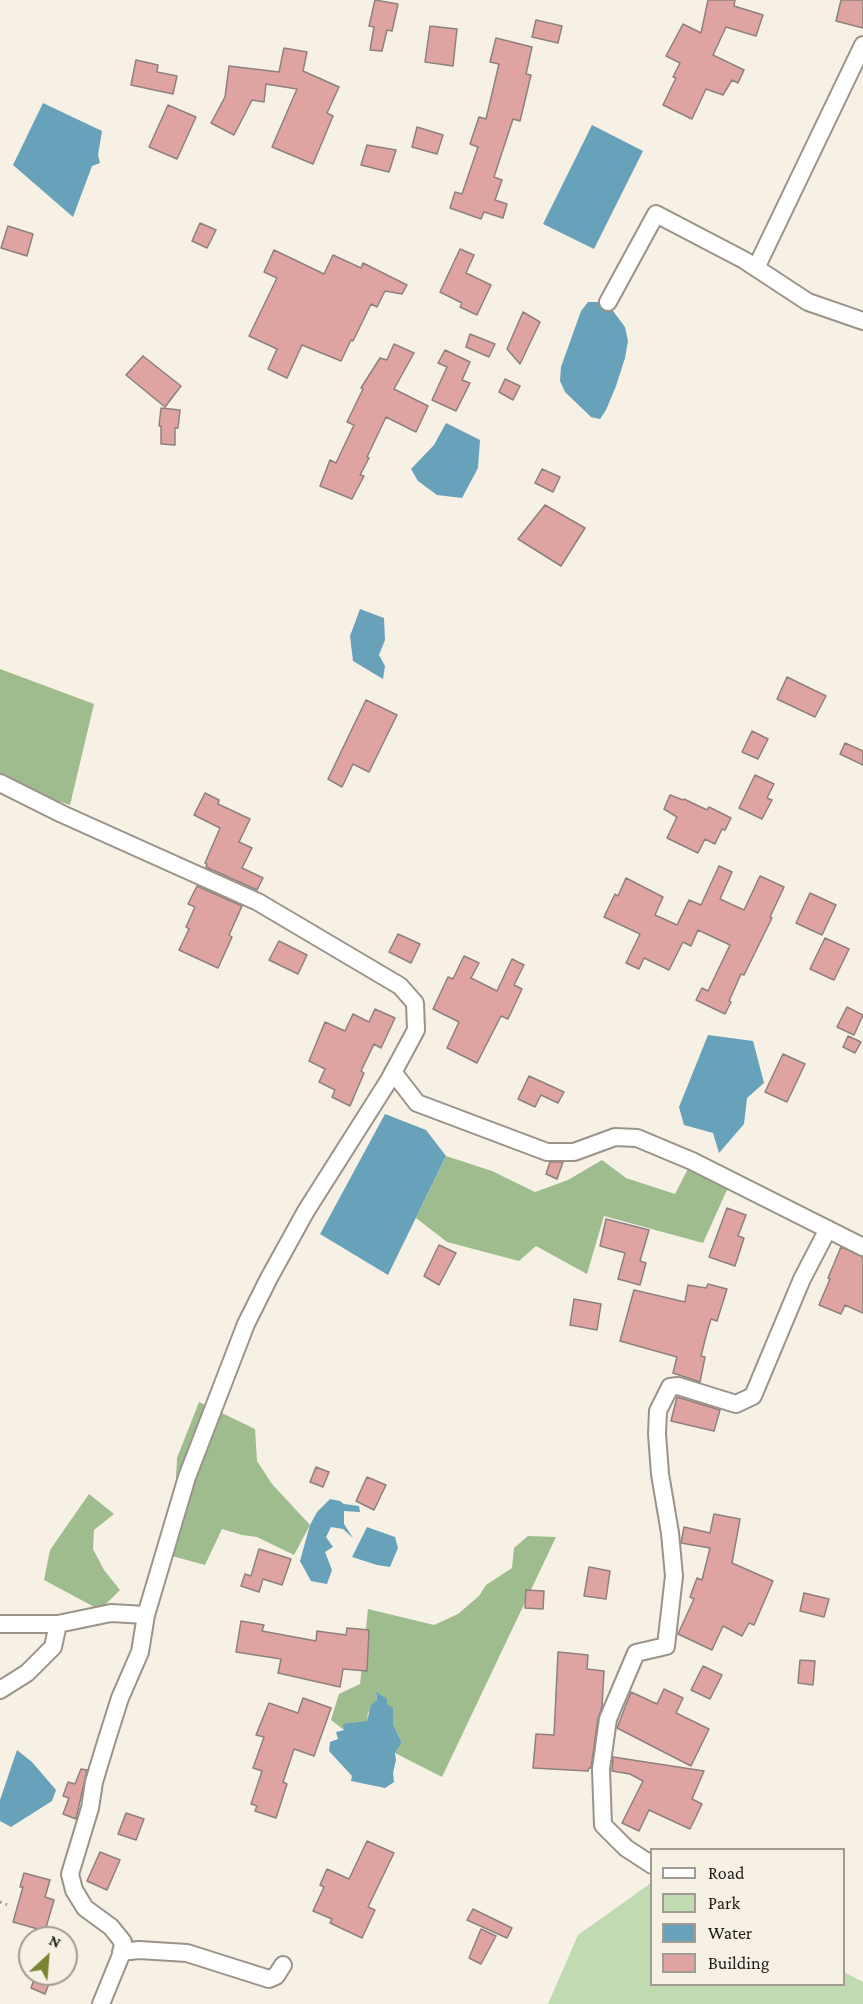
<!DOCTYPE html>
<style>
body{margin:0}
#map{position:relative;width:863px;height:2004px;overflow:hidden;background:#f7f0e5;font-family:"Crimson Pro",serif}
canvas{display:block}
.legend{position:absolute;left:650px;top:1848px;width:195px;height:138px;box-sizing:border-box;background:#f7f0e5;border:2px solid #a19c93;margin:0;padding:8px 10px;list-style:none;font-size:18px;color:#1f1d19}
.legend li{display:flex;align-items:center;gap:12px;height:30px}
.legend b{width:30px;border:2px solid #a19c93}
.north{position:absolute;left:18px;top:1926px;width:60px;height:60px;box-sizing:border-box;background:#f7f0e5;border:2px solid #a19c93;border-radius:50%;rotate:26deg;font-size:16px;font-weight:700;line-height:24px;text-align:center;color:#1f1d19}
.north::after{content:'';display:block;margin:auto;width:21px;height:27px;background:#798532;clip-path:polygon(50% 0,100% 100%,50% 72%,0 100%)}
</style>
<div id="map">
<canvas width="863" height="2004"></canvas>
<ul class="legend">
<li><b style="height:8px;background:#fff"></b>Road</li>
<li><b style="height:16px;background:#c0dab2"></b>Park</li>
<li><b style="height:16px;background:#68a1ba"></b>Water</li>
<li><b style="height:16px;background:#dfa4a2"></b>Building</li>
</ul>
<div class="north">N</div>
</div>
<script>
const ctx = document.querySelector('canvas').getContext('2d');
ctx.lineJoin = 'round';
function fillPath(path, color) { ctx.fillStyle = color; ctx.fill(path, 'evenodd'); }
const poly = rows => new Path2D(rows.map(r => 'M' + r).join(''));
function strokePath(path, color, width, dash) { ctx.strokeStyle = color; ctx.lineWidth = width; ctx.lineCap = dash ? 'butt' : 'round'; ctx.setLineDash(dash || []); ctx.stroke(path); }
fillPath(poly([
 [651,1883,652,1984,844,1984,844,1972,863,1982,863,2004,548,2004,578,1935]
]), '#c0dab2');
fillPath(poly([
 [0,669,94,704,70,805,0,781],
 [446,1156,492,1171,535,1192,568,1180,602,1160,626,1178,675,1194,692,1161,731,1181,703,1243,604,1216,587,1274,536,1246,519,1261,447,1242,416,1218],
 [199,1402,255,1429,257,1461,272,1484,310,1525,294,1555,257,1537,242,1535,222,1529,205,1565,172,1556,177,1458],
 [89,1494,114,1514,94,1530,93,1549,104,1570,120,1590,100,1610,44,1580,50,1550],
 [528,1536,556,1537,442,1777,395,1753,402,1743,393,1724,387,1704,376,1693,377,1700,368,1713,367,1721,344,1730,331,1720,339,1694,360,1684,368,1609,434,1625,458,1614,479,1596,486,1585,512,1568,514,1548]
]), '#9fbc8f');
fillPath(poly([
 [43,103,102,131,98,155,100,163,92,166,73,217,13,165],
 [592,125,643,151,594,249,543,224],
 [588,302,598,302,613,311,625,327,628,341,625,358,616,386,606,410,600,419,591,417,565,392,560,381,561,367,581,311],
 [446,423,480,440,478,468,462,498,437,495,418,481,411,469,434,445],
 [360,609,384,618,385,640,379,655,385,666,383,679,353,661,350,636],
 [708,1035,753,1041,764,1083,747,1098,744,1124,719,1153,713,1133,684,1125,679,1107],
 [385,1114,426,1130,446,1156,388,1275,320,1234],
 [330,1499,340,1501,344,1504,359,1506,360,1512,344,1511,344,1524,353,1538,343,1529,331,1527,326,1537,333,1547,325,1552,332,1570,327,1584,311,1581,300,1561,310,1525,317,1512],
 [367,1527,395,1537,398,1548,390,1567,377,1565,352,1557],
 [376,1692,387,1699,387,1704,393,1708,393,1724,402,1743,395,1753,396,1760,393,1773,394,1782,385,1788,351,1781,352,1776,329,1751,330,1742,338,1739,336,1732,344,1730,343,1724,367,1721,371,1705,377,1700],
 [17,1750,32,1762,56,1790,52,1801,11,1827,0,1821,0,1800]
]), '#68a1ba');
const building = poly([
 [375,0,398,4,392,31,387,30,382,51,370,50,374,27,369,26,375,0],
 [708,0,735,0,734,6,763,15,756,36,726,27,713,55,744,70,738,83,732,80,723,95,706,89,692,119,663,105,676,78,673,77,680,63,666,56,683,24,701,33,708,0],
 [841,0,863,0,863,28,836,21,841,0],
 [536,20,562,26,558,43,532,37,536,20],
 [430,26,457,29,453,66,425,62,430,26],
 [496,38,532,47,526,74,531,75,520,121,513,119,494,177,502,180,495,200,507,204,503,218,484,212,481,219,450,208,455,192,462,194,478,147,470,144,479,117,486,119,499,64,490,62,496,38],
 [284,48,307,52,303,71,339,87,327,113,333,116,313,164,272,147,297,89,266,84,264,102,252,100,234,135,211,123,225,97,229,66,279,72,284,48],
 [136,60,158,65,157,72,177,76,173,94,131,85,136,60],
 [168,105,196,117,177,159,149,147,168,105],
 [417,127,443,135,437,154,412,147,417,127],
 [367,145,396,150,389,172,361,165,367,145],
 [200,223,216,230,207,248,192,241,200,223],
 [8,226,33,234,27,256,1,248,8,226],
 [460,249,474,255,466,273,491,285,477,315,460,307,462,303,440,292,460,249],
 [274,250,324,274,333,255,361,268,363,263,407,285,402,294,385,291,377,307,371,304,353,341,351,340,341,361,302,345,287,378,268,369,277,349,249,336,277,278,264,272,274,250],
 [523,312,540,322,520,364,507,349,523,312],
 [470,334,495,344,489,357,466,347,470,334],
 [394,344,414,353,394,389,428,406,416,432,386,417,367,457,369,458,360,475,364,476,352,499,320,486,330,460,336,463,354,425,347,422,363,389,361,388,380,358,387,360,394,344],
 [445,350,470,362,462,380,470,383,456,411,432,400,447,367,438,363,445,350],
 [143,356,181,386,165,407,126,375,143,356],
 [505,379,520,386,513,400,499,392,505,379],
 [161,408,180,410,178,428,175,428,175,445,161,444,161,426,159,426,161,408],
 [542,469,560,477,553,492,535,483,542,469],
 [545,505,585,528,561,566,518,539,545,505],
 [787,677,826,696,815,717,777,699,787,677],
 [366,700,397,715,369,772,353,764,342,787,328,779,366,700],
 [752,731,768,739,758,759,742,752,752,731],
 [845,743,863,751,863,765,840,754,845,743],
 [755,775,774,784,767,798,772,800,762,819,739,808,755,775],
 [205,793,219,800,218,804,250,819,239,842,252,848,242,868,263,878,257,890,206,867,207,864,205,863,220,828,194,815,205,793],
 [670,795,683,800,684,799,707,810,709,807,731,818,725,830,722,829,715,844,705,839,698,853,667,838,677,817,664,809,670,795],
 [719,866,732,872,720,899,744,910,760,876,784,887,770,917,772,918,744,975,741,974,729,1001,731,1002,725,1014,696,1000,702,988,708,991,730,945,698,930,691,946,683,942,669,970,644,958,639,969,626,963,640,934,604,917,615,894,618,896,626,878,663,897,655,915,677,925,689,900,701,905,719,866],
 [197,886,242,906,229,935,232,937,218,968,179,950,189,929,186,927,195,907,188,904,197,886],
 [810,893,836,905,822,935,796,923,810,893],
 [398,934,420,944,411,963,389,952,398,934],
 [825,938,849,949,834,980,810,969,825,938],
 [279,941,307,955,298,974,269,960,279,941],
 [464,956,479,963,471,978,497,991,512,959,524,965,514,985,522,989,508,1019,501,1016,477,1063,447,1048,459,1022,433,1009,448,977,453,979,464,956],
 [847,1007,863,1015,854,1035,837,1027,847,1007],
 [375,1009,395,1018,381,1048,374,1044,361,1071,364,1073,350,1106,332,1097,335,1090,319,1082,325,1069,309,1061,325,1022,345,1031,353,1014,369,1022,375,1009],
 [848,1036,861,1042,855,1053,843,1047,848,1036],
 [783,1054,805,1064,787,1102,765,1092,783,1054],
 [529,1076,564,1092,558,1103,541,1095,535,1107,518,1099,529,1076],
 [550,1162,563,1162,557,1179,546,1174,550,1162],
 [727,1208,746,1215,738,1236,744,1238,735,1266,709,1257,727,1208],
 [606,1219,649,1230,640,1261,646,1263,640,1285,618,1279,625,1253,600,1246,606,1219],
 [439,1245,456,1253,439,1285,424,1276,439,1245],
 [841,1247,863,1257,863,1313,845,1305,841,1314,819,1305,830,1279,828,1278,841,1247],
 [708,1284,727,1289,717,1321,711,1319,707,1332,701,1356,705,1357,700,1382,673,1373,677,1357,620,1341,634,1290,685,1302,688,1285,706,1288,708,1284],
 [574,1299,601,1304,597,1330,570,1325,574,1299],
 [677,1397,720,1410,714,1431,671,1421,677,1397],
 [316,1467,329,1472,323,1487,310,1482,316,1467],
 [367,1477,386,1485,374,1510,356,1501,367,1477],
 [714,1514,740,1519,732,1563,773,1581,754,1625,749,1623,742,1636,723,1626,712,1650,678,1634,694,1599,690,1597,697,1578,702,1580,710,1548,681,1543,684,1527,710,1533,714,1514],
 [259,1549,291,1559,282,1585,263,1579,259,1592,241,1586,245,1574,251,1576,259,1549],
 [589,1567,610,1571,606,1599,584,1596,589,1567],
 [526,1590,544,1591,543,1609,525,1608,526,1590],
 [804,1593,829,1599,824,1617,800,1611,804,1593],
 [241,1621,264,1625,262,1631,316,1641,317,1631,346,1635,347,1628,369,1630,367,1671,343,1669,340,1687,278,1673,281,1659,236,1652,241,1621],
 [558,1652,588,1655,587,1669,604,1671,602,1707,598,1718,591,1768,589,1768,588,1771,533,1768,536,1734,554,1735,558,1652],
 [800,1660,815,1661,813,1685,798,1683,800,1660],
 [703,1666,722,1675,710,1699,691,1690,703,1666],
 [664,1689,683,1698,676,1713,709,1729,691,1766,617,1728,631,1692,657,1704,664,1689],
 [303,1698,331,1708,314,1756,294,1749,283,1782,287,1784,276,1818,255,1811,257,1806,251,1804,262,1771,253,1768,264,1737,256,1735,269,1703,298,1713,303,1698],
 [613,1757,704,1771,692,1799,702,1804,690,1829,649,1810,639,1831,622,1823,643,1781,630,1774,612,1771,613,1757],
 [81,1769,87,1770,76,1819,63,1814,69,1798,63,1796,68,1782,75,1784,81,1769],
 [126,1813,144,1819,136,1840,118,1834,126,1813],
 [367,1841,394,1853,368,1907,375,1910,362,1938,330,1923,332,1919,313,1911,324,1887,320,1885,327,1869,349,1879,367,1841],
 [100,1852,120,1860,107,1890,87,1881,100,1852],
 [24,1873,50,1880,45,1897,54,1900,45,1931,13,1922,23,1887,20,1887,24,1873],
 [473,1909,512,1928,507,1938,467,1920,473,1909],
 [481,1929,496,1936,481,1964,469,1958,481,1929],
 [36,1974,52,1976,45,1994,31,1988,36,1974]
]);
fillPath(building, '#dfa4a2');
strokePath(building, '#8d807f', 1.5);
const minor = poly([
 [756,268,863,45],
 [608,302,656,214,744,260,808,302,863,321],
 [0,783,62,814,258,902,400,986,415,1003,416,1030,389,1080,306,1211,269,1278,246,1324,187,1477,146,1615,140,1652,120,1698,107,1739,94,1782,90,1808,70,1874,74,1890,85,1908,111,1927,123,1942,121,1955,101,2004],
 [393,1072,417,1103,547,1152,574,1152,615,1137,637,1138,692,1161,863,1247],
 [0,1624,58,1624,111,1613,146,1615],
 [0,1690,27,1673,53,1647,58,1624],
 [652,1865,626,1848,603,1825,601,1769,608,1719,636,1653,666,1646,674,1576,670,1533,660,1474,657,1434,658,1411,670,1387,678,1386,736,1404,753,1396,802,1279,828,1229],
 [121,1952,139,1950,187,1953,269,1979,276,1976,283,1965]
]);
strokePath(minor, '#9a9389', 20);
strokePath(poly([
 [0,1902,8,1905]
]), '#948f87', 3, [1.5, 4.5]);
strokePath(minor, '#fff', 16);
</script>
